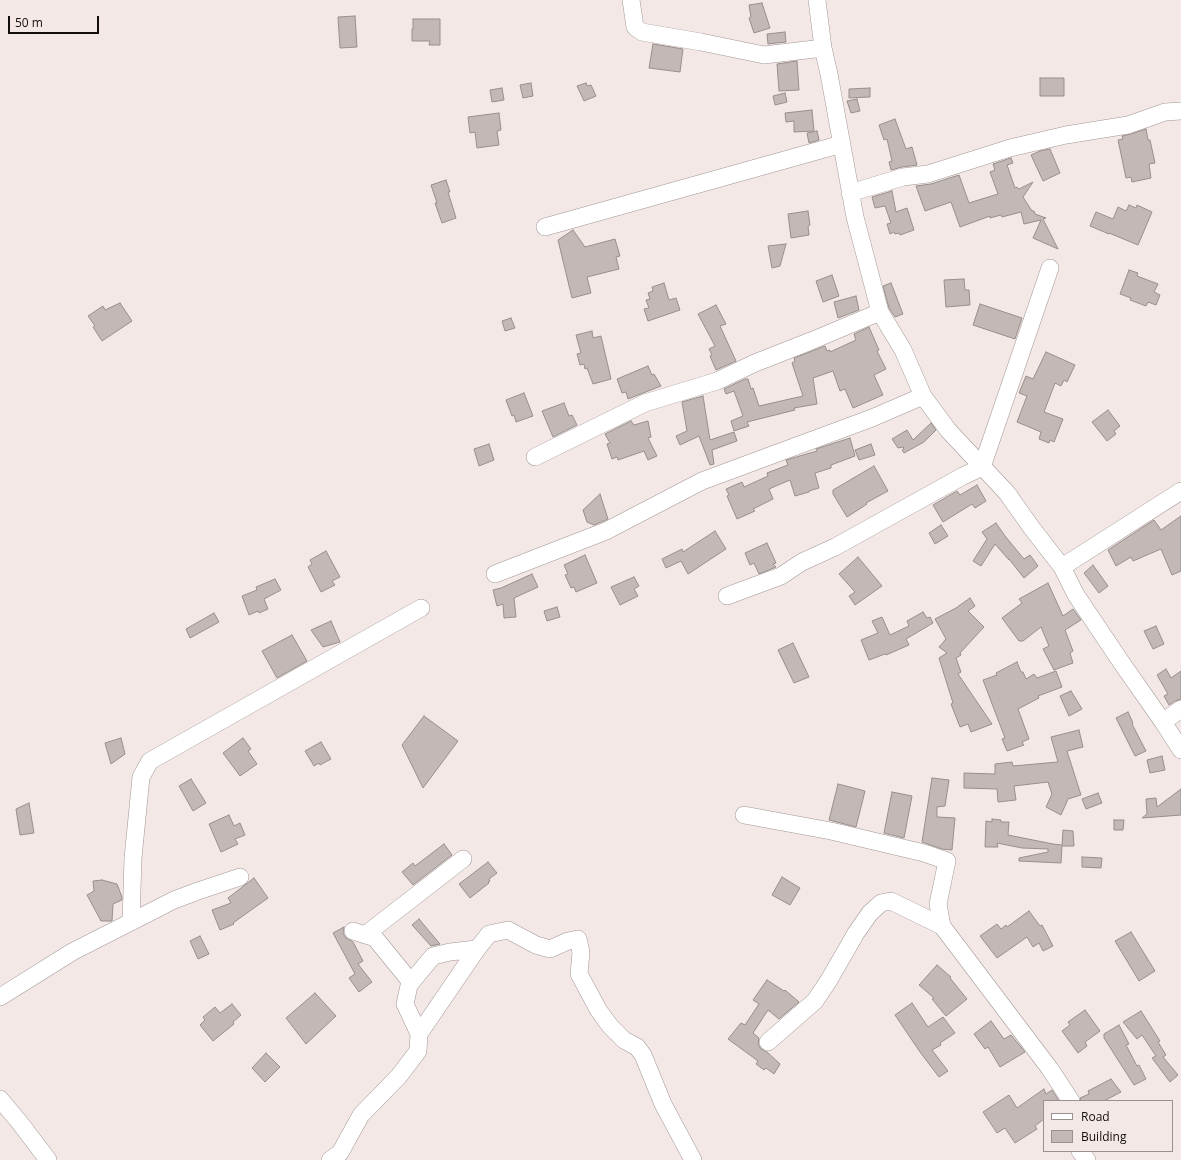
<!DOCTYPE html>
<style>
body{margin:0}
#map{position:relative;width:1181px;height:1160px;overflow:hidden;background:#f3e8e5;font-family:"Open Sans",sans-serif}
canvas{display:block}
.legend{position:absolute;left:1043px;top:1100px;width:130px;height:52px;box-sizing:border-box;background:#f3e8e5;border:1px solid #99918f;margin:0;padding:5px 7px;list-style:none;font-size:12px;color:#120e0e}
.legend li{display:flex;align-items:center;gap:8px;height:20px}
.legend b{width:20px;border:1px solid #99918f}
.scale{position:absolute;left:8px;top:16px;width:91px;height:18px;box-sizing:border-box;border:2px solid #120e0e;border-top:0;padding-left:5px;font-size:12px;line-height:14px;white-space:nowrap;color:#120e0e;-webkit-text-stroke:3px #f3e8e5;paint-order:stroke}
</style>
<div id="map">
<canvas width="1181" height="1160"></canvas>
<ul class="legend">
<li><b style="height:5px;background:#fff"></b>Road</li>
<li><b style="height:11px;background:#c2b8b5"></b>Building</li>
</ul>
<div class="scale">50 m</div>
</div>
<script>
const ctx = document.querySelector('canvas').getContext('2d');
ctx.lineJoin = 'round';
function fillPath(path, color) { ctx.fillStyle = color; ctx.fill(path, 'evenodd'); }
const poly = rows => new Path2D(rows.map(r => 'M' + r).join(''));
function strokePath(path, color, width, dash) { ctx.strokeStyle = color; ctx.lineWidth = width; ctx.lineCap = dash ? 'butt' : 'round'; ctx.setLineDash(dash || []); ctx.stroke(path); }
const building = poly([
 [762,3,770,28,754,33,749,18,751,17,749,5,762,3],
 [355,16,357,47,340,48,338,17,355,16],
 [413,19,440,19,440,45,429,45,430,41,412,41,412,29,413,29,413,19],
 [785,32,786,42,768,44,767,34,785,32],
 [653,44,683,49,680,72,649,68,653,44],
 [797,61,799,90,779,91,777,64,797,61],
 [1040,78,1064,78,1064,96,1040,96,1040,78],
 [531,83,533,96,523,98,520,85,531,83],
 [586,83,587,86,591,85,596,96,584,101,577,86,586,83],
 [502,88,504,100,492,102,490,90,502,88],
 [870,88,870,97,849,98,849,89,870,88],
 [785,93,787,102,775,105,773,96,785,93],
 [857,99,860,111,851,113,847,101,857,99],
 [812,110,814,131,794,132,794,121,786,122,785,113,812,110],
 [499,113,501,130,497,131,499,145,477,148,475,132,470,133,468,117,499,113],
 [895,119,906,149,912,147,917,165,902,167,891,170,889,162,892,161,887,139,884,140,879,125,895,119],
 [1146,129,1148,140,1150,140,1155,163,1149,164,1151,178,1132,182,1131,177,1126,178,1118,140,1123,139,1122,136,1131,134,1146,129],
 [817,131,819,140,809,143,807,133,817,131],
 [1050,149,1060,173,1043,181,1031,155,1040,151,1050,149],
 [1011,158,1013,163,1007,165,1015,188,1017,187,1019,189,1033,182,1023,197,1032,211,1034,211,1035,214,1046,218,1043,219,1058,249,1033,238,1041,220,1024,224,1021,212,1002,217,1001,215,990,218,990,216,960,227,951,202,925,211,916,186,931,184,959,175,969,203,998,194,990,172,995,170,993,164,1011,158],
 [446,180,450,192,448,192,456,218,442,223,435,203,437,203,431,185,446,180],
 [892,191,896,212,907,208,914,230,900,235,899,233,895,234,894,232,890,234,887,224,891,223,885,206,875,208,872,197,892,191],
 [1129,205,1136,208,1137,205,1152,212,1138,245,1109,233,1109,234,1090,226,1096,212,1113,219,1118,207,1126,211,1129,205],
 [808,211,810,225,808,226,809,235,791,238,788,214,808,211],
 [573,230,585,247,615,239,620,256,616,257,619,269,587,277,591,293,572,298,558,240,573,230],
 [786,244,780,266,772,268,768,246,786,244],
 [1129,270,1138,273,1137,276,1158,284,1154,292,1160,295,1156,305,1148,302,1146,306,1130,300,1131,298,1120,294,1129,270],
 [832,275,839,296,823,302,816,281,832,275],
 [964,279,965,290,969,290,970,305,946,307,944,280,964,279],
 [664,283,669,300,676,298,680,310,648,321,644,309,649,308,646,300,650,299,648,293,653,291,652,287,664,283],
 [891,283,903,314,895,317,889,308,883,286,891,283],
 [856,296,859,310,838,318,834,302,856,296],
 [120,303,132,321,102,341,93,327,95,326,88,316,103,306,105,310,120,303],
 [980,304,1022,318,1015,339,973,325,980,304],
 [716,305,726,324,720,326,736,361,716,370,710,356,712,355,709,349,715,346,698,314,716,305],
 [511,318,515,328,505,331,502,321,511,318],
 [869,327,879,350,877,351,886,369,874,375,883,395,853,408,845,389,840,391,833,371,813,378,817,404,794,408,795,410,747,422,749,426,734,431,731,421,743,416,734,391,726,394,724,389,745,379,748,379,751,389,753,388,759,406,803,396,792,363,795,361,794,358,825,346,827,351,830,350,830,352,856,340,854,334,869,327],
 [592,331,593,338,601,336,611,379,593,384,587,368,585,369,584,364,580,365,577,354,581,353,576,335,592,331],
 [1046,352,1075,365,1067,382,1064,380,1061,386,1055,383,1044,412,1063,419,1054,442,1050,440,1049,443,1039,439,1041,432,1017,422,1027,396,1019,393,1026,376,1033,379,1046,352],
 [648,366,652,375,654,374,661,386,628,399,626,392,622,393,617,379,648,366],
 [524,393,533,416,516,422,514,415,512,416,506,400,524,393],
 [703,396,710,440,734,432,737,441,712,450,714,464,710,465,699,436,680,445,676,436,687,431,682,402,703,396],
 [564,403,569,416,572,415,577,425,553,437,542,411,564,403],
 [1108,410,1120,426,1114,431,1116,434,1107,441,1092,422,1108,410],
 [631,421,634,425,648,421,651,437,648,438,657,456,648,460,644,451,618,460,617,457,612,459,607,444,610,443,605,434,631,421],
 [931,423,936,430,924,442,904,453,902,450,904,448,903,447,898,448,892,439,907,430,913,440,931,423],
 [850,438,855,456,831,465,831,468,815,473,819,488,809,491,809,492,795,496,790,480,769,489,773,499,753,509,755,511,737,519,727,496,729,495,726,489,742,482,744,487,768,476,767,473,788,465,786,460,817,451,816,449,850,438],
 [489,444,494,460,479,466,474,449,489,444],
 [871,444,875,455,859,460,855,450,871,444],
 [874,466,888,491,866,503,867,504,847,517,833,494,833,490,874,466],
 [977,485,986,501,975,508,972,504,943,522,933,505,957,491,960,495,977,485],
 [600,494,608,519,594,525,587,522,583,510,600,494],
 [1181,516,1181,571,1172,575,1161,549,1133,561,1131,557,1116,566,1108,550,1154,520,1161,530,1181,516],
 [996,523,1005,536,1024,559,1030,555,1038,566,1024,578,1009,559,1009,560,995,544,981,566,973,561,987,539,982,532,996,523],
 [941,525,948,536,935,544,929,533,941,525],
 [715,531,726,549,688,574,681,561,666,568,662,559,682,549,683,552,715,531],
 [767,543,776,563,773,564,776,567,759,574,754,563,750,565,745,553,767,543],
 [326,551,340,577,332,581,335,585,321,592,308,567,312,564,310,560,326,551],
 [585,555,597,583,576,592,574,587,571,588,565,575,568,574,564,565,585,555],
 [858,557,882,586,855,605,849,596,855,592,839,574,858,557],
 [1093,565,1108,586,1099,593,1084,573,1093,565],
 [532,574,538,587,514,598,516,617,504,618,503,604,497,606,493,590,501,588,532,574],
 [634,577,639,586,634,589,638,596,620,605,611,587,634,577],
 [275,579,281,590,264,599,268,609,259,613,258,611,249,615,242,596,257,590,256,587,275,579],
 [1048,583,1063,616,1073,609,1081,620,1065,630,1073,651,1070,653,1073,663,1054,670,1043,649,1049,646,1041,627,1023,641,1019,641,1002,618,1022,603,1019,599,1048,583],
 [970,598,975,606,968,611,984,627,960,653,961,655,956,658,961,672,958,674,992,724,971,732,968,724,960,727,951,704,953,703,939,658,947,653,939,647,946,639,935,619,956,608,970,598],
 [557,607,560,617,547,621,544,611,557,607],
 [923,612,927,618,930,617,933,623,906,639,909,645,886,655,885,654,869,660,861,640,878,633,872,621,882,617,890,635,909,626,907,621,923,612],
 [214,613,219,622,190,638,186,629,214,613],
 [331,621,340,642,323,647,311,630,331,621],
 [1156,626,1164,644,1153,649,1144,631,1156,626],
 [292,635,307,661,277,678,262,651,292,635],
 [793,643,809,677,794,683,778,650,793,643],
 [1017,662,1021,672,1023,672,1026,679,1034,674,1037,678,1056,671,1062,687,1038,696,1039,698,1018,709,1029,739,1022,742,1024,745,1007,751,1002,739,1005,738,983,680,997,675,996,673,1017,662],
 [1166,669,1171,678,1181,671,1181,699,1175,701,1169,705,1164,696,1168,694,1157,675,1166,669],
 [1071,691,1082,709,1069,716,1060,696,1071,691],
 [1128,712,1133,723,1132,724,1146,751,1135,756,1116,718,1128,712],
 [424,716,458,741,423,788,402,745,424,716],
 [1079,730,1083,747,1067,751,1081,795,1068,799,1061,815,1046,807,1052,794,1048,782,1014,786,1016,800,998,802,997,789,964,788,964,773,995,774,995,764,1012,762,1013,766,1058,762,1051,737,1079,730],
 [121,738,125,754,111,764,105,743,121,738],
 [243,738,251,749,248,751,257,764,240,776,223,753,243,738],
 [321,742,331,759,320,765,319,763,314,766,305,751,321,742],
 [1162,756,1165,770,1150,773,1147,760,1162,756],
 [932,778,949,780,945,806,937,807,937,817,955,818,952,850,942,849,922,842,932,778],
 [191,779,206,803,193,811,179,786,191,779],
 [838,784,865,791,856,827,829,820,838,784],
 [1181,789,1181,815,1142,818,1147,814,1146,799,1156,798,1157,807,1181,789],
 [892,792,912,796,904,838,884,833,892,792],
 [1098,793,1102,803,1086,809,1082,799,1098,793],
 [29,803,34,833,20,835,16,809,29,803],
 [229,815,234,826,240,823,245,835,235,839,238,844,221,852,209,824,229,815],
 [992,819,1001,820,1001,822,1009,822,1008,835,1053,844,1062,845,1063,830,1073,831,1074,846,1062,846,1061,863,1019,861,1019,858,1048,852,1048,849,1022,848,997,843,998,847,985,847,986,821,992,822,992,819],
 [1114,820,1124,820,1123,830,1114,830,1114,820],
 [444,844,452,855,413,885,402,872,413,863,415,866,444,844],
 [1082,857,1102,858,1101,868,1082,867,1082,857],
 [488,862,497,873,489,879,490,881,488,882,489,883,470,898,459,884,488,862],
 [782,877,800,888,790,905,772,895,782,877],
 [254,878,268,898,233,923,234,924,220,930,212,910,231,903,228,898,254,878],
 [102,880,117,884,122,897,122,900,113,904,112,921,101,921,87,895,94,891,93,881,102,880],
 [1029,911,1040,926,1042,925,1053,946,1043,951,1039,943,1033,947,1027,937,997,958,980,936,997,924,1001,929,1006,925,1007,927,1029,911],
 [419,919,440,944,431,946,412,925,419,919],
 [344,927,343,933,345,937,353,942,363,961,358,964,372,982,359,992,349,978,355,974,333,933,344,927],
 [1131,932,1155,971,1139,981,1115,941,1131,932],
 [200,936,209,954,198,959,190,941,200,936],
 [937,965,951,977,950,978,967,999,946,1016,932,999,934,998,919,985,937,965],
 [767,980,784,991,785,990,799,1002,779,1019,768,1010,753,1033,759,1038,758,1044,761,1049,767,1052,780,1064,774,1074,766,1068,764,1070,756,1064,758,1061,728,1039,741,1023,745,1025,759,1004,753,1000,767,980],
 [315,993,336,1016,306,1044,286,1018,315,993],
 [912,1003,928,1027,943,1017,955,1033,940,1043,941,1045,932,1050,948,1071,939,1077,920,1052,895,1015,912,1003],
 [232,1004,241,1015,233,1022,234,1024,213,1041,200,1025,205,1020,203,1017,215,1007,220,1013,232,1004],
 [1085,1010,1100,1031,1085,1042,1087,1046,1078,1053,1062,1031,1070,1025,1068,1022,1085,1010],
 [1141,1011,1160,1041,1158,1042,1166,1055,1163,1057,1178,1075,1170,1082,1152,1058,1156,1056,1142,1035,1137,1039,1123,1022,1141,1011],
 [991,1021,1004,1039,1011,1035,1025,1052,1000,1067,988,1047,985,1049,974,1034,991,1021],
 [1119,1025,1129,1044,1126,1045,1137,1066,1139,1065,1146,1079,1134,1085,1104,1038,1104,1034,1119,1025],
 [266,1053,280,1067,265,1082,252,1068,266,1053],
 [1111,1079,1121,1092,1104,1101,1081,1101,1080,1098,1089,1094,1088,1091,1111,1079],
 [1044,1089,1046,1094,1052,1090,1059,1101,1044,1101,1044,1119,1035,1126,1037,1129,1015,1143,1005,1128,997,1133,983,1112,1009,1095,1017,1108,1044,1089]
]);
fillPath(building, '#c2b8b5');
strokePath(building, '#988e8c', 1);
const minor = poly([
 [631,0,635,27,642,32,701,42,764,55,823,48],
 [817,0,823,48,829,74,855,217,880,312,903,350,923,396,948,430,1007,493,1031,527,1062,567,1076,595,1121,662,1163,722,1181,750],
 [850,193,903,177,928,174,1010,148,1066,135,1128,125,1165,112,1181,111],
 [545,227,842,144],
 [535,457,645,403,717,381,755,363,811,341,880,312],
 [1062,567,1181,491],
 [495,574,606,531,702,481,872,418,923,396],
 [727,596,781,576,802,562,835,547,963,476,982,467,1050,268],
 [1163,722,1181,709],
 [744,815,831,831,924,853,947,861,938,904,942,926],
 [131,922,133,858,141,777,150,761,421,608],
 [365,935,463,859],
 [477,949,489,934,508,930,536,945,550,949,568,941,578,939,581,952,579,974,599,1011,610,1026,624,1040,637,1047,643,1055,663,1104,693,1160],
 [409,985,433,956,450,952,477,949,419,1034],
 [0,997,72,952,174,900,198,891,240,877],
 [768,1042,815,1001,829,980,856,933,870,913,881,903,891,901,942,926,1050,1069,1071,1101],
 [0,1099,20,1123,48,1160],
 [1080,1151,1087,1160],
 [330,1160,340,1153,361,1115,399,1076,418,1051,419,1034,405,1004,410,981,375,938,353,931]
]);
strokePath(minor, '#a19795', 18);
strokePath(minor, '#fff', 17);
</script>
